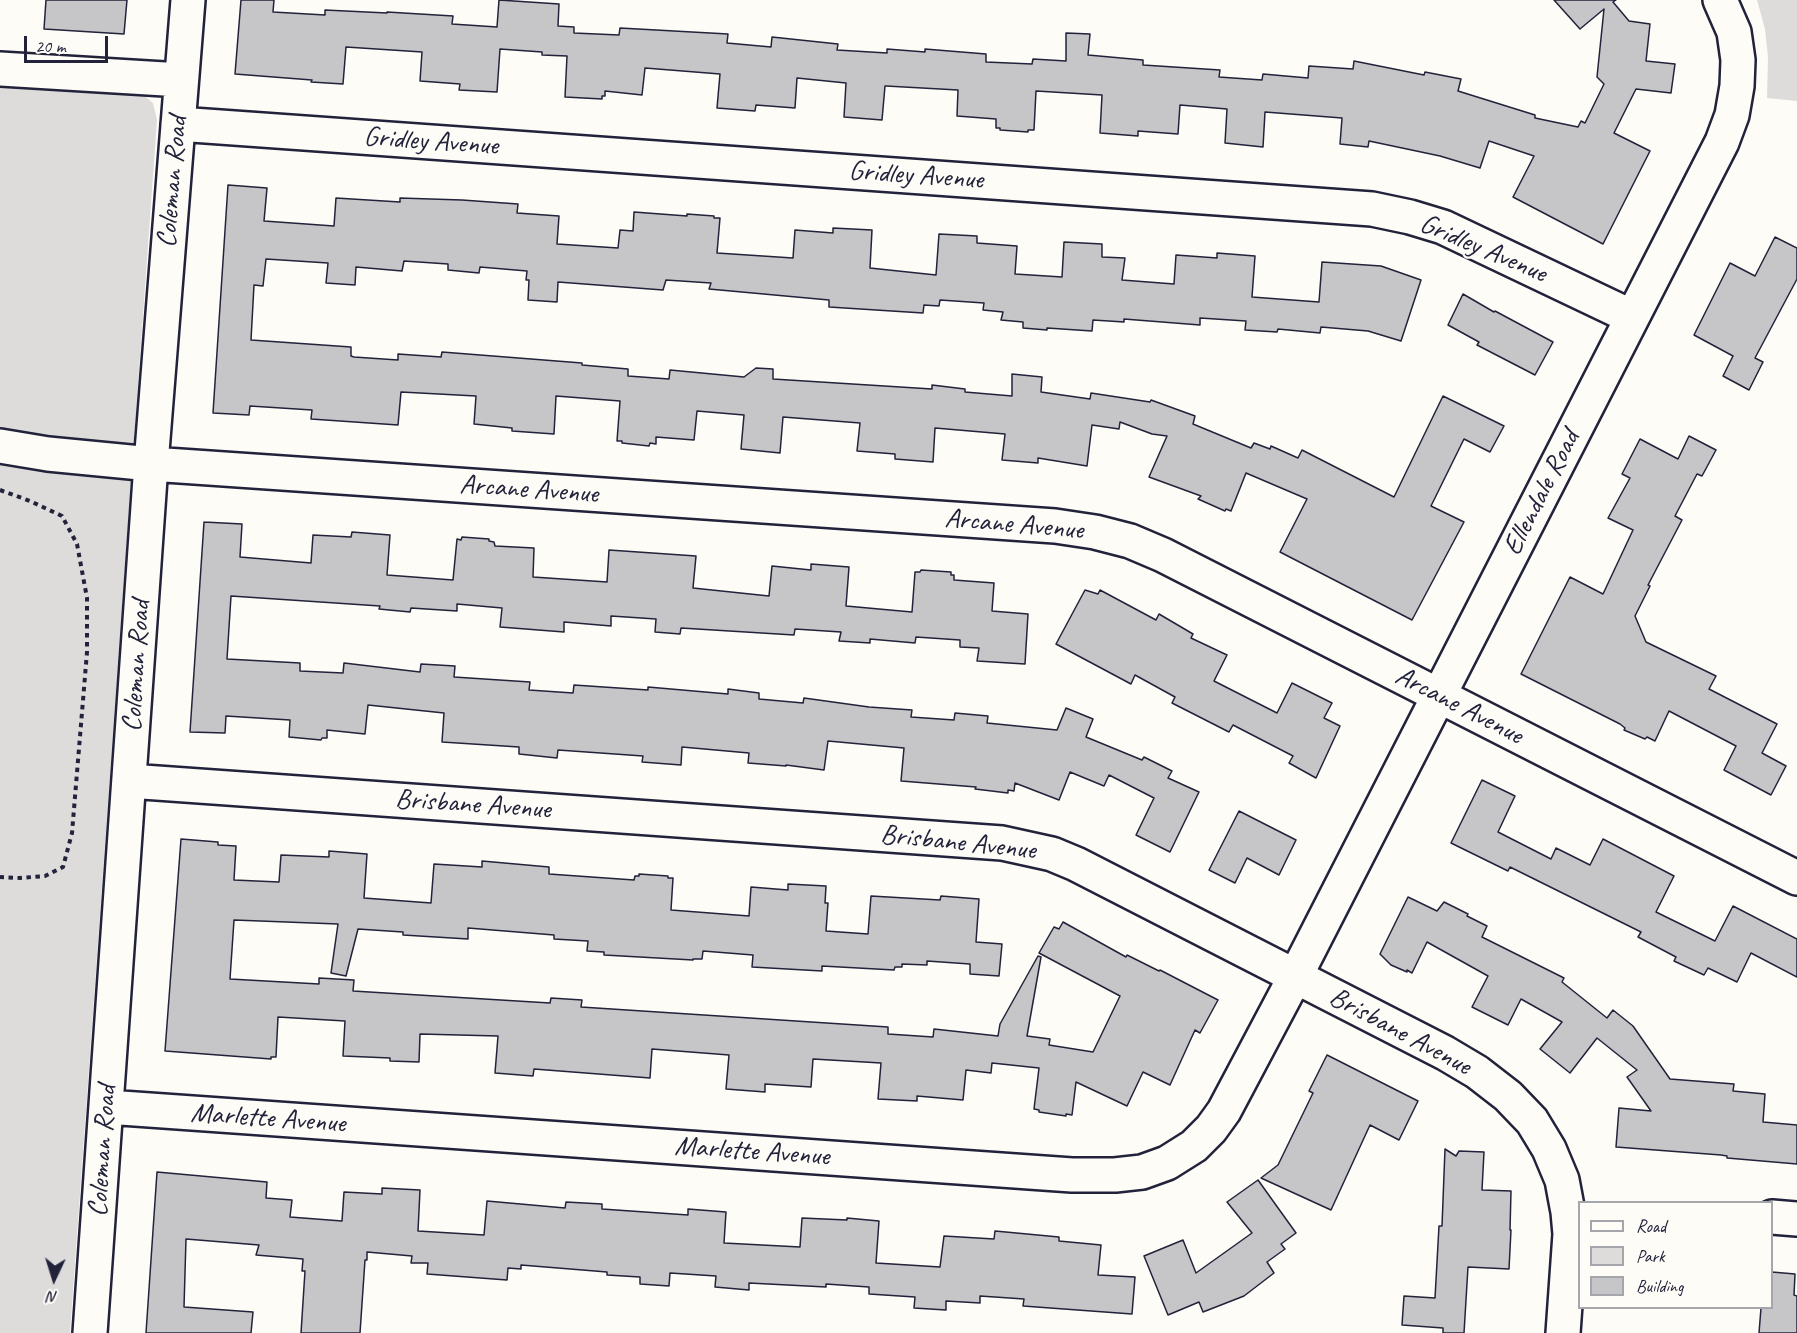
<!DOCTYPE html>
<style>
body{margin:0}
#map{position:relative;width:1797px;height:1333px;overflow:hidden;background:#fdfcf7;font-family:Caveat,sans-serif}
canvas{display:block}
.legend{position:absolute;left:1578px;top:1201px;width:195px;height:108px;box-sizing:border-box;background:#fdfcf7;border:2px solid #a5a5ac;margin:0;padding:8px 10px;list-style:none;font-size:18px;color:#22223b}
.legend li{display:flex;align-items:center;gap:12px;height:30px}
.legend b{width:30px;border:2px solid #a5a5ac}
.north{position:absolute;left:24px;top:1249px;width:60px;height:60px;-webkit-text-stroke:4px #fdfcf7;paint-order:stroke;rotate:184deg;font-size:16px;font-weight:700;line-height:24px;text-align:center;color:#22223b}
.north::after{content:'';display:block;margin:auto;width:21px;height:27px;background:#22223b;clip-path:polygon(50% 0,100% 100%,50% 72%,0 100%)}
.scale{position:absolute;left:24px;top:36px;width:84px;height:27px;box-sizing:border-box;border:3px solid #22223b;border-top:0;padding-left:8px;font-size:18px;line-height:21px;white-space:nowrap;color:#22223b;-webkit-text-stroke:4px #fdfcf7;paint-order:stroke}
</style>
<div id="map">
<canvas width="1797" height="1333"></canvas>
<ul class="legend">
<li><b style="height:8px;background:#fdfcf7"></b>Road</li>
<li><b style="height:16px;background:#dddcdb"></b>Park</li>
<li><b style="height:16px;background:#c6c6c8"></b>Building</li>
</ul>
<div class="north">N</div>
<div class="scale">20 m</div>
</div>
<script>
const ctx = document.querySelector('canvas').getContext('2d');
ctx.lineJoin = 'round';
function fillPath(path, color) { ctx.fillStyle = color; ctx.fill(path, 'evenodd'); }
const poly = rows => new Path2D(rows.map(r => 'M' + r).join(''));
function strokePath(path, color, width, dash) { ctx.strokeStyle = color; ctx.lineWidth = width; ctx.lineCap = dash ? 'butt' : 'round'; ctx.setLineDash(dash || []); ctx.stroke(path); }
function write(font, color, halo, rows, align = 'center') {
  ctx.font = font + ' Caveat,sans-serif'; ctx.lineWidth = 4.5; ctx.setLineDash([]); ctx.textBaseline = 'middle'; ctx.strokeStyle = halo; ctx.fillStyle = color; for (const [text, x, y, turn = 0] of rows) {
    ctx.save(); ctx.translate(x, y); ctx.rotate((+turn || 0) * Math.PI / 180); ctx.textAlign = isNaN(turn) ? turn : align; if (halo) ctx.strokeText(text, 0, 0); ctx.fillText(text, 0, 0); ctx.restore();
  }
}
fillPath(poly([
 [1757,0,1797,0,1797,101,1767,98,1768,57,1765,29],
 [0,83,141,93,153,103,157,120,70,1333,0,1333]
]), '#dddcdb');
const building = poly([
 [46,0,127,0,124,34,44,29,46,0],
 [241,0,274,0,273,12,325,15,325,10,387,13,387,12,453,16,452,24,497,27,499,0,559,4,558,26,574,27,574,33,619,35,620,28,728,34,727,43,771,47,772,37,838,44,837,50,887,53,887,49,925,52,925,49,986,54,986,62,1032,64,1033,59,1066,61,1066,33,1090,34,1088,55,1143,60,1143,65,1220,70,1219,77,1262,80,1263,74,1308,78,1309,66,1353,69,1354,61,1424,75,1425,72,1461,79,1458,91,1535,115,1535,118,1578,127,1581,121,1585,123,1604,84,1597,77,1604,9,1580,29,1554,0,1616,0,1613,2,1629,21,1650,24,1646,61,1675,64,1671,93,1636,89,1614,133,1650,151,1603,244,1513,197,1534,156,1489,141,1480,168,1440,156,1369,141,1368,147,1340,144,1342,118,1265,112,1263,147,1225,143,1227,109,1180,105,1178,134,1138,131,1138,136,1100,133,1102,95,1036,91,1034,130,1028,130,1028,132,1000,130,1000,128,996,128,996,119,957,116,958,90,886,86,885,86,882,120,844,117,846,83,797,78,795,108,756,105,755,111,717,108,720,74,645,68,642,95,605,91,605,96,602,96,602,99,565,97,567,56,542,55,542,52,500,49,497,92,459,90,460,84,420,81,422,52,346,47,343,84,311,82,312,80,235,74,241,0],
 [228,185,267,188,264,221,334,226,336,198,400,202,400,198,462,200,518,204,517,213,559,216,557,244,618,248,620,230,633,231,634,212,687,216,687,214,714,216,714,218,720,218,717,253,793,258,795,230,833,233,833,228,872,230,870,268,936,275,939,234,977,236,977,243,1017,246,1015,274,1062,277,1064,242,1102,244,1102,257,1125,258,1122,280,1174,284,1176,255,1217,258,1217,253,1255,256,1252,297,1319,302,1322,262,1381,266,1421,280,1401,341,1368,331,1321,327,1320,333,1278,329,1277,332,1245,330,1246,321,1200,318,1200,325,1124,319,1124,322,1093,320,1092,331,1047,328,1047,330,1023,328,1023,322,1001,320,1003,312,983,310,984,303,940,300,939,306,924,305,923,313,829,307,829,300,709,289,711,283,666,280,663,290,558,282,557,302,528,300,529,280,526,280,527,271,480,267,479,273,448,270,448,264,404,261,402,271,356,267,355,285,326,283,328,263,266,259,263,286,254,285,251,340,351,347,351,356,354,357,398,360,398,354,441,357,442,352,582,363,582,365,628,369,628,376,669,379,670,370,744,377,756,368,773,369,773,379,932,389,932,385,965,389,965,392,1012,396,1012,374,1042,377,1041,392,1090,399,1091,393,1150,402,1151,400,1195,416,1193,424,1251,448,1254,443,1270,449,1271,446,1298,458,1302,450,1394,497,1443,396,1504,426,1490,452,1464,439,1431,506,1464,522,1412,620,1280,552,1307,499,1246,473,1231,511,1226,509,1225,511,1198,499,1201,496,1149,477,1167,436,1152,434,1120,422,1119,429,1092,425,1087,466,1038,458,1038,463,1002,460,1005,434,935,428,933,462,895,459,895,454,857,451,860,423,783,417,780,453,741,449,744,415,697,411,694,440,656,437,656,444,650,443,649,446,622,443,622,441,617,441,620,401,556,396,554,434,512,431,512,428,474,424,476,396,401,392,398,425,311,419,312,410,250,406,249,415,213,413,228,185],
 [1775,237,1797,248,1797,279,1755,358,1763,362,1749,390,1723,376,1733,356,1694,335,1730,263,1755,276,1775,237],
 [1463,294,1494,312,1495,311,1553,342,1535,375,1477,345,1479,342,1448,325,1463,294],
 [1689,436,1716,450,1702,476,1697,474,1675,516,1682,520,1648,585,1650,586,1635,616,1646,642,1716,676,1709,689,1777,724,1762,753,1786,766,1771,795,1724,770,1736,746,1669,711,1655,741,1647,737,1645,739,1624,730,1625,728,1620,724,1521,674,1570,577,1603,594,1633,530,1608,518,1630,478,1622,474,1640,439,1678,459,1689,436],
 [204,522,242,524,240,557,311,563,313,535,351,537,352,532,390,535,387,575,453,580,457,539,461,540,462,537,489,539,489,541,494,542,495,546,534,548,533,577,607,582,609,550,696,556,693,588,769,596,772,566,811,570,811,564,849,567,846,606,912,612,915,572,920,572,921,570,951,572,951,575,954,575,954,580,994,583,992,611,1028,614,1025,664,977,661,979,648,960,647,960,640,916,637,915,643,870,639,870,643,839,641,841,632,795,629,794,635,681,628,680,634,655,632,656,619,611,616,611,626,564,622,564,632,500,627,502,608,457,604,457,611,411,608,410,612,379,609,380,606,231,596,227,659,300,663,300,671,343,673,344,663,420,672,421,664,455,666,454,677,530,682,529,690,573,693,574,685,648,690,648,687,728,694,728,689,759,693,759,699,803,703,804,698,869,707,912,710,911,717,954,720,955,713,988,716,987,723,1057,730,1066,708,1093,719,1086,737,1142,760,1144,757,1172,771,1168,778,1199,792,1170,852,1136,835,1154,798,1109,775,1104,786,1070,772,1059,800,1015,783,1014,791,1008,790,1008,793,975,789,976,787,901,781,904,748,828,741,824,770,786,765,786,766,748,763,749,753,682,747,681,765,642,762,643,756,558,750,557,758,519,754,519,747,442,742,444,713,368,705,365,734,327,730,327,738,322,738,321,740,289,737,290,720,226,716,225,733,190,732,204,522],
 [1085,590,1098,594,1100,590,1156,620,1159,614,1193,634,1191,638,1227,655,1214,681,1277,713,1292,683,1332,703,1324,718,1340,726,1316,778,1289,763,1293,756,1233,725,1229,732,1172,703,1175,697,1135,675,1131,684,1056,644,1085,590],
 [1482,780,1515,796,1498,832,1551,859,1556,848,1590,865,1603,839,1674,876,1656,912,1715,941,1733,906,1797,939,1797,977,1751,953,1737,982,1708,968,1704,975,1674,961,1676,957,1638,937,1641,932,1510,867,1508,871,1451,843,1482,780],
 [1239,811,1296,840,1279,875,1247,858,1235,883,1209,870,1239,811],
 [181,839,218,842,218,845,236,846,234,880,279,882,281,855,329,857,329,851,367,854,364,898,431,903,434,864,482,867,482,861,549,867,549,874,634,880,635,876,639,876,639,874,668,876,668,878,673,878,671,910,749,916,751,887,788,890,788,884,826,886,825,903,828,903,826,931,868,934,871,896,940,900,941,896,979,899,976,942,1002,944,999,976,970,974,970,964,927,961,927,965,902,964,902,967,895,967,894,970,822,966,822,971,752,967,753,955,703,951,702,959,693,959,693,960,604,955,604,952,587,951,588,941,554,939,554,935,468,928,468,939,403,935,403,932,358,929,346,976,331,973,338,924,234,920,230,979,319,984,319,978,354,980,353,991,550,1003,551,998,582,1000,581,1007,888,1027,888,1034,933,1037,934,1029,998,1036,1000,1024,1038,956,1041,957,1027,1036,1050,1039,1049,1045,1093,1052,1120,996,1039,953,1054,927,1059,929,1063,922,1126,957,1127,955,1159,971,1160,970,1218,1000,1200,1033,1195,1030,1170,1085,1143,1072,1127,1106,1076,1082,1072,1115,1066,1114,1066,1116,1039,1112,1039,1110,1034,1109,1039,1068,992,1063,991,1073,966,1070,963,1100,917,1096,917,1101,878,1099,881,1063,813,1059,811,1087,765,1084,765,1092,726,1089,729,1055,652,1049,650,1078,534,1069,533,1076,495,1073,498,1036,420,1034,419,1062,390,1061,390,1058,343,1056,345,1021,278,1017,276,1057,271,1057,271,1059,165,1051,181,839],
 [1408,897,1437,911,1444,902,1468,914,1467,916,1487,926,1482,937,1564,978,1562,982,1607,1018,1613,1010,1633,1026,1670,1079,1734,1084,1733,1091,1765,1094,1763,1122,1797,1125,1797,1164,1727,1158,1727,1156,1721,1155,1616,1147,1619,1108,1651,1111,1627,1077,1637,1070,1597,1038,1570,1073,1540,1049,1562,1022,1521,999,1508,1025,1472,1007,1488,976,1427,942,1412,973,1407,970,1407,972,1391,965,1380,954,1408,897],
 [1327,1055,1418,1101,1399,1140,1370,1125,1331,1210,1261,1178,1278,1165,1313,1093,1309,1091,1327,1055],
 [1445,1149,1456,1156,1459,1151,1484,1152,1482,1190,1511,1191,1510,1230,1511,1230,1509,1269,1468,1267,1464,1333,1443,1333,1443,1328,1402,1325,1404,1296,1435,1298,1439,1226,1442,1226,1445,1149],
 [157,1172,267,1182,266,1198,292,1200,290,1217,342,1221,344,1192,382,1194,382,1188,420,1190,418,1231,484,1235,487,1201,565,1208,566,1202,602,1204,602,1209,688,1215,688,1209,726,1212,724,1243,800,1247,802,1218,847,1220,847,1218,879,1221,876,1263,940,1267,944,1236,994,1239,995,1231,1059,1237,1059,1241,1101,1245,1098,1275,1135,1277,1132,1314,1023,1306,1024,1299,980,1296,980,1303,946,1301,946,1310,914,1308,915,1297,869,1294,869,1287,826,1284,826,1287,749,1283,749,1290,715,1287,716,1276,670,1273,669,1286,640,1284,640,1277,607,1275,607,1272,521,1265,521,1269,508,1268,507,1280,427,1274,428,1263,411,1263,412,1256,367,1252,367,1260,365,1260,360,1333,301,1333,305,1271,302,1271,303,1259,256,1255,259,1245,186,1239,184,1307,253,1312,251,1333,146,1333,157,1172],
 [1258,1180,1296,1233,1281,1244,1285,1249,1267,1262,1274,1273,1244,1296,1203,1312,1199,1302,1168,1315,1144,1256,1183,1240,1196,1273,1252,1233,1227,1202,1258,1180],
 [1772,1272,1795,1274,1794,1295,1797,1296,1797,1333,1759,1333,1761,1308,1772,1308,1772,1272]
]);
fillPath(building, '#c6c6c8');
strokePath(building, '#22223b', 1.5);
const minor = poly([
 [0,69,181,80],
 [178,124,1372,209,1410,217,1443,227,1632,317],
 [0,446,48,454,151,464,1055,526,1095,532,1130,541,1163,555,1797,878],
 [129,781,1002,843,1052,854,1076,864,1445,1053,1477,1072,1508,1096,1532,1121,1549,1149,1562,1180,1568,1212,1570,1234,1563,1333],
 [107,1107,1072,1175,1115,1175,1142,1172,1167,1163,1194,1146,1211,1129,1224,1111,1295,977,1722,142,1732,115,1737,86,1738,60,1734,32,1720,0],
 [1772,1217,1797,1219],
 [90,1333,151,464,188,0]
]);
strokePath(minor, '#22223b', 38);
strokePath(poly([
 [0,490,30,501,62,516,77,544,87,598,87,652,72,833,63,867,45,876,20,878,0,877]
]), '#22223b', 4, [4.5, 4.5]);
strokePath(minor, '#fdfcf7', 33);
write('28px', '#22223b', '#fdfcf7', [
 ["Gridley Avenue",431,142,4],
 ["Gridley Avenue",916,176,4],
 ["Coleman Road",173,182,-85],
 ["Gridley Avenue",1483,249,23],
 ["Arcane Avenue",529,490,4],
 ["Ellendale Road",1542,493,-63],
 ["Arcane Avenue",1014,525,5],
 ["Coleman Road",137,666,-86],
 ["Arcane Avenue",1459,706,27],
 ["Brisbane Avenue",473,805,4],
 ["Brisbane Avenue",958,843,6],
 ["Brisbane Avenue",1400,1032,28],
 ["Marlette Avenue",268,1119,4],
 ["Coleman Road",103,1151,-86],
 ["Marlette Avenue",752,1152,4]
]);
</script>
